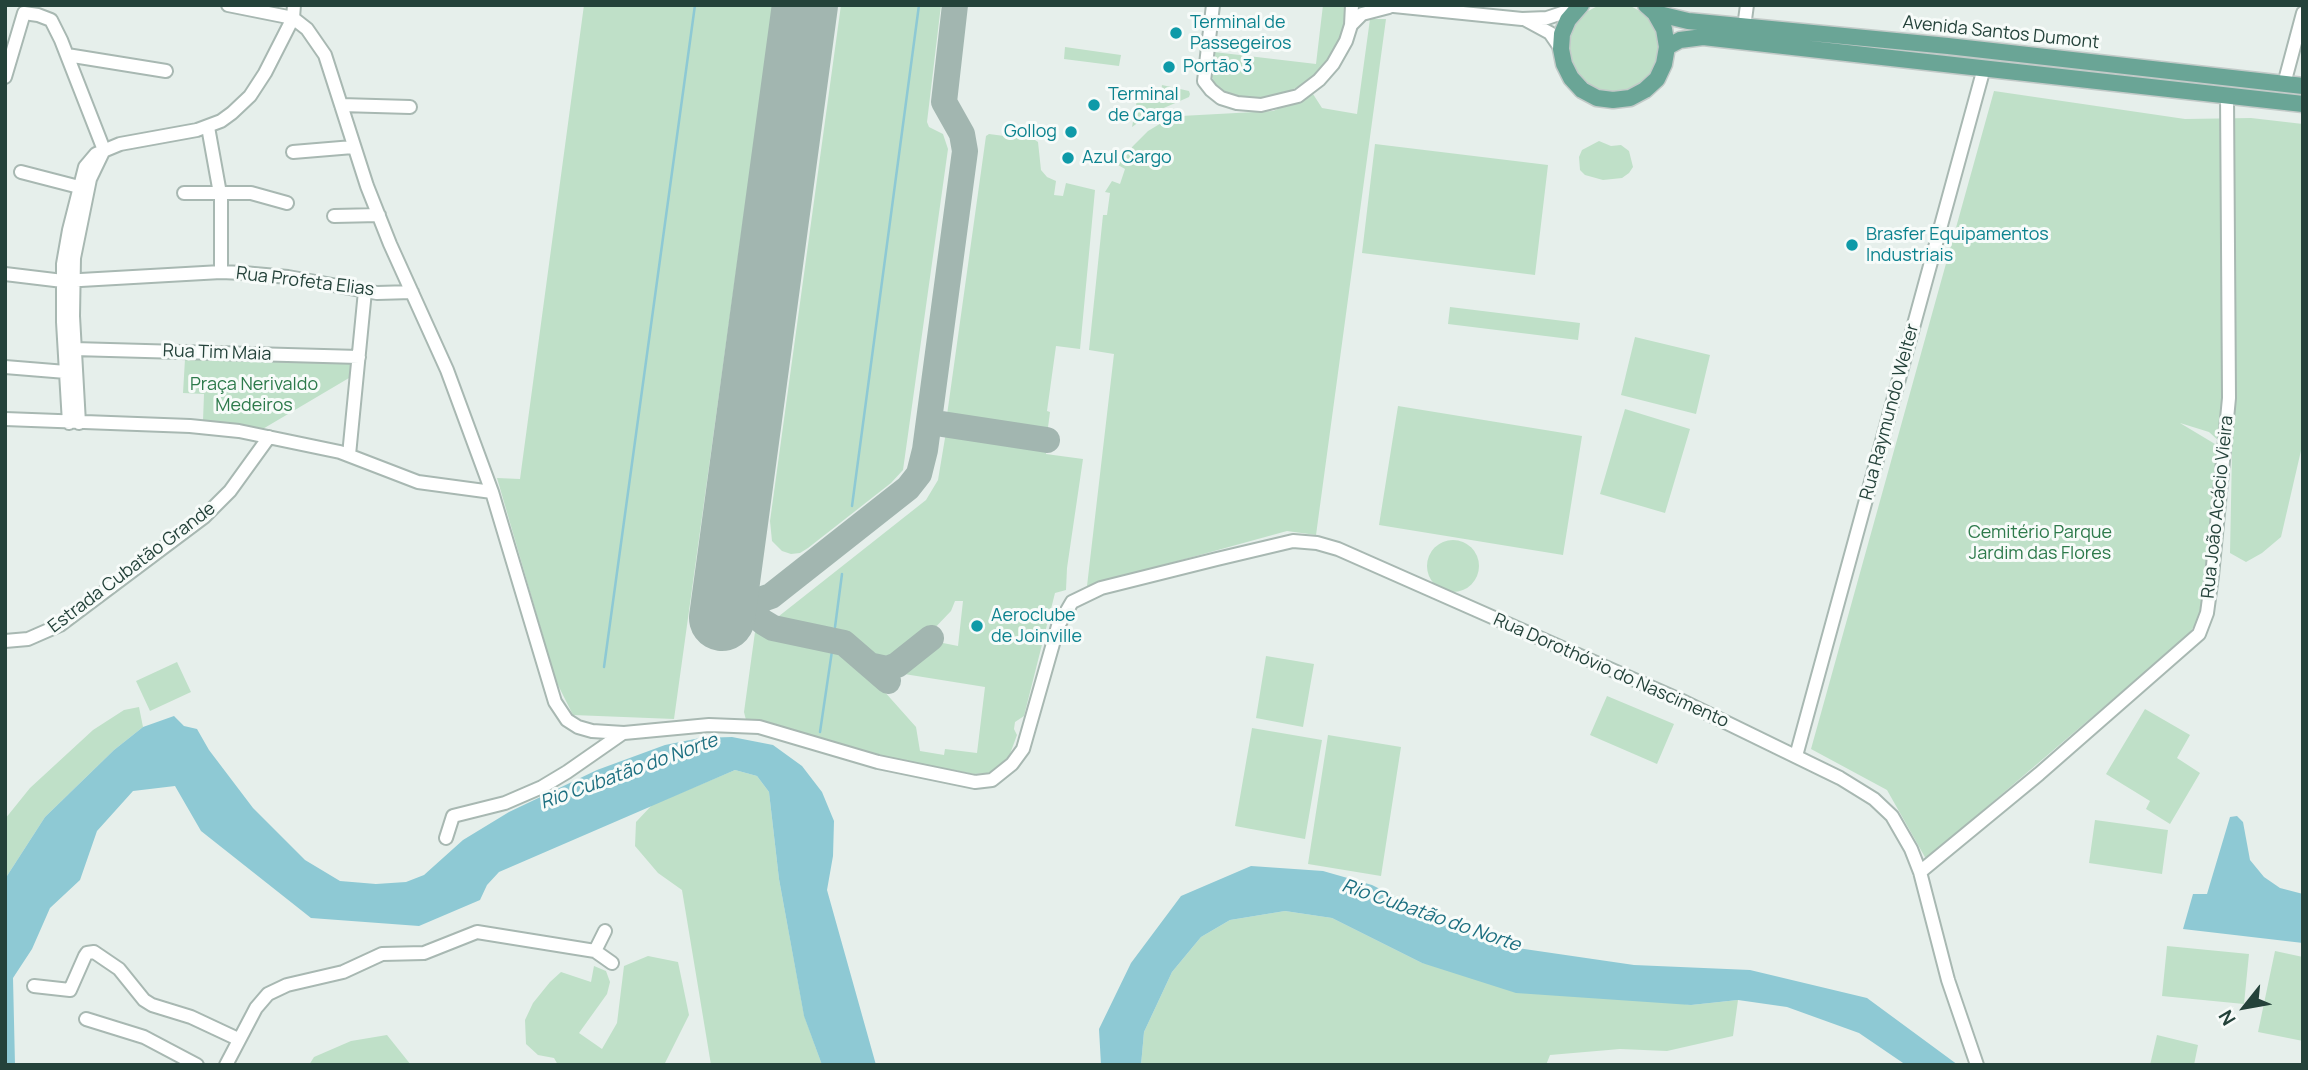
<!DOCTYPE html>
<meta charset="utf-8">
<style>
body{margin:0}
#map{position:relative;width:2308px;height:1070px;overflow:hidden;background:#e6efeb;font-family:Manrope,sans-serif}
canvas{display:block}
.frame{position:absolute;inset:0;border:7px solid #24423a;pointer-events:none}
.north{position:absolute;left:2210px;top:972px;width:70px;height:70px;-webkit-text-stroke:5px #f7fbf9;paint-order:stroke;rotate:239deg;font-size:19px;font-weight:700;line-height:28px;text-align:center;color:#24423a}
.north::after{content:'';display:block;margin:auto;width:24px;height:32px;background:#24423a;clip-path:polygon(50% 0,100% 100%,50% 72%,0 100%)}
</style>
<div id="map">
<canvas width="2308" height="1070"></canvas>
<div class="frame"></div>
<div class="north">N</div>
</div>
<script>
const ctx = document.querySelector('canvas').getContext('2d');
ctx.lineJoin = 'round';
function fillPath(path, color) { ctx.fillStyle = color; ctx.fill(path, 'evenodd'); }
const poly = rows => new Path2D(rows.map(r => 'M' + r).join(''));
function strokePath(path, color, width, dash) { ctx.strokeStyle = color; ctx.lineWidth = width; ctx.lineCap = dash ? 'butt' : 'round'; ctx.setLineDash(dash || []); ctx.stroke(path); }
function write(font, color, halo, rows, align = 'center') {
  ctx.font = font + ' Manrope,sans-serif'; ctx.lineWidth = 6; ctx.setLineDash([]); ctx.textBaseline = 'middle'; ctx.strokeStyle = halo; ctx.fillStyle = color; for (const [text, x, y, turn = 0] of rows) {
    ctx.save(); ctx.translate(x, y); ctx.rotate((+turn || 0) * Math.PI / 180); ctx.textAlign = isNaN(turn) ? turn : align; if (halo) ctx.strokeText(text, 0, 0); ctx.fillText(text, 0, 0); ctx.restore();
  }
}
fillPath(poly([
 '1569 48a45 45 0 1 1 90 0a45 45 0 1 1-90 0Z',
 [584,5,773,5,674,719,573,715,556,681,497,478,520,479],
 [841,5,941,5,927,122,929,127,943,134,948,149,903,470,891,483,808,548,800,553,791,554,782,551,772,541,770,521],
 [1323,5,1347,5,1344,28,1339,45,1332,55,1308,82,1285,93,1265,98,1235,96,1216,87,1212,77,1214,52,1316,64],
 [1370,19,1386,19,1316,535,1287,531,1087,586,1114,354,1089,350,1103,215,1107,215,1110,193,1105,192,1112,181,1120,184,1125,169,1118,165,1133,146,1148,131,1163,122,1181,116,1273,111,1313,94,1322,108,1357,114],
 [1065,47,1121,55,1119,66,1064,59],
 [1162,85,1189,91,1190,94,1189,97,1150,114,1132,127,1139,89,1161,92],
 [1994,91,2185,119,2251,118,2303,124,2303,442,2281,537,2262,553,2246,562,2230,553,2232,453,2209,432,2180,423,2220,447,2201,608,2195,625,2188,635,1926,859,1887,790,1811,749],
 [989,134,1035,140,1038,142,1041,170,1047,177,1056,181,1054,195,1063,196,1066,183,1095,190,1080,349,1056,346,1047,411,1050,412,1047,435,951,419,947,415,986,136],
 [1599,141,1611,146,1621,145,1629,151,1633,167,1629,173,1622,178,1603,180,1585,175,1580,170,1579,157,1582,150],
 [1375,144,1548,165,1535,275,1362,253],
 [1450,307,1580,323,1578,340,1448,324],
 [1635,337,1710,355,1696,414,1621,395],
 [185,359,351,364,349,378,261,430,203,421,204,394,183,393],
 [1398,406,1582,436,1563,555,1379,525],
 [1625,409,1690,429,1665,513,1600,494],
 [946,432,1046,445,1046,454,1083,459,1067,568,1066,590,1055,593,1024,716,1015,722,1014,729,1017,735,1010,754,1001,766,990,773,974,774,865,753,769,723,746,720,744,712,755,632,834,647,850,653,916,727,920,751,944,755,945,749,977,753,985,687,898,673,933,641,958,646,963,601,955,601,951,611,929,634,899,658,889,662,874,658,857,642,841,634,774,620,926,500,938,480],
 '1427 566a26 26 0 1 1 52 0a26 26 0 1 1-52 0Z',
 [1266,656,1314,664,1303,727,1256,718],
 [177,662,191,692,150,711,136,681],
 [1607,696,1674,724,1657,764,1590,735],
 [139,707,143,727,114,750,45,817,5,879,5,819,30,788,93,730,124,710],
 [2145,709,2190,735,2177,758,2200,773,2170,824,2146,809,2150,801,2106,774],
 [1252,728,1322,740,1305,839,1235,826],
 [1328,735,1401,747,1381,876,1308,864],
 [735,770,757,776,769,792,779,879,804,1015,822,1065,711,1065,682,890,658,873,635,846,636,822,652,805],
 [2095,820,2168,830,2162,874,2089,863],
 [1285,911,1332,918,1422,963,1691,1005,1738,1000,1733,1036,1667,1051,1620,1049,1550,1055,1546,1065,1141,1065,1144,1032,1172,972,1201,937,1230,920],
 [2167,946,2249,954,2244,1004,2162,996],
 [2275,951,2303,957,2303,1041,2258,1032],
 [648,956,678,962,689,1015,664,1065,558,1065,554,1058,538,1055,526,1044,525,1020,533,1003,550,982,561,972,591,982,594,966,606,971,610,982,607,994,579,1033,602,1049,617,1023,624,966],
 [387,1035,411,1065,309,1065,314,1057,351,1041],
 [2157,1035,2198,1045,2194,1065,2150,1065]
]), '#bfe0c8');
fillPath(poly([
 [174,716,184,726,197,729,209,750,253,808,305,860,340,881,376,884,406,882,424,875,463,840,509,812,597,770,665,745,700,738,732,737,773,745,802,766,822,792,834,821,833,856,827,890,876,1065,822,1065,804,1016,779,879,769,792,757,776,735,770,499,872,487,885,480,900,419,926,311,918,201,831,175,786,133,791,97,831,80,880,50,908,32,949,13,978,15,1065,5,1065,5,879,45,817,114,750,143,727],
 [2237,816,2243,822,2250,860,2264,877,2280,888,2303,894,2303,943,2183,929,2193,894,2207,894,2230,817],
 [1251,866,1323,871,1372,885,1490,944,1634,965,1750,970,1867,998,1958,1065,1906,1065,1859,1033,1787,1007,1738,1000,1691,1005,1516,993,1422,963,1332,918,1285,911,1230,920,1201,937,1172,972,1144,1032,1141,1065,1101,1065,1099,1029,1131,963,1181,896]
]), '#8ec9d4');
strokePath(poly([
 [852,506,919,5],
 [835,627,842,574],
 [604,667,695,5],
 [820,732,832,651]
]), '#8ec9d4', 2.5);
strokePath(poly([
 [929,422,1047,440],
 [728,573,729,585,734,594,743,601,751,603,771,596,908,488,919,474,925,450,965,151,962,134,944,102,955,5],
 [735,596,763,622,773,628,844,643,888,681],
 [873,666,887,669,897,665,931,638]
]), '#a2b6b0', 26);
strokePath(poly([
 [722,618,805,5]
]), '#a2b6b0', 66);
const minor = poly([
 [228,5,293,18,307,29,325,55,367,186,390,244,447,370,492,492,555,702,567,720,578,727,592,731,624,733,709,725,759,727,878,762,975,782,992,780,1012,764,1023,749,1058,626,1072,602,1101,588,1217,559,1293,541,1317,543,1338,549,1680,700,1840,778,1874,799,1892,816,1911,849,1920,872,1948,980,1977,1065],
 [1213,5,1204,81,1211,90,1221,98,1237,103,1261,105,1298,96,1319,80,1333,64,1346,41,1351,25,1352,5],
 [1384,5,1522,19,1547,18,1577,8],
 [1526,20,1550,33,1561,49],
 [1351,25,1362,14,1389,7],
 [1744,27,1747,5],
 [67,55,166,71],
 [5,77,24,13,38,15,51,20,61,40,104,150],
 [2284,84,2303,13],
 [341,105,410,107],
 [208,127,221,199,221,272],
 [293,152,353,147],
 [21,172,79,187],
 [184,193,251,193,287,203],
 [334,216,379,215],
 [5,274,63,281,221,272,243,273,288,277,377,293,412,292],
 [74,349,359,357],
 [5,367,66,372],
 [5,419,190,426,239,431,340,452,418,482,492,492],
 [69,423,63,322,63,264,69,230,85,167,96,154,120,144,197,130,221,121,232,113,250,96,265,73,293,18,294,5],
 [79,423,73,316,74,258,90,179,103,152],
 [349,455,365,291],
 [5,641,28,639,60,625,204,517,230,491,269,437],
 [1796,756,1984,68],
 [446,838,453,816,505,803,542,787,567,772,623,733],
 [1920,872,2039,774,2199,634,2207,613,2212,576,2229,398,2227,95],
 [595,951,605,931],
 [34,986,70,990,85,956,87,953,94,952,119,969,144,1000,152,1005,191,1017,238,1039],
 [86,1019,144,1037,197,1065],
 [226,1065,256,1008,268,994,287,985,343,972,382,954,424,953,477,932,595,951,612,963]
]);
const major = poly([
 [1581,5,1568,20,1562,34,1561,49,1564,64,1571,78,1582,90,1597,98,1613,100,1630,98,1645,90,1657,79,1664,64,1667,47,1664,29,1655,13,1646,5],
 [1655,13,1688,21,1948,46,2303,86],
 [1667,47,1680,40,1703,37,2303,104]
]);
strokePath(minor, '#a8b8b2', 16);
strokePath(major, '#c2cac8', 19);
strokePath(minor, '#fff', 12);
strokePath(major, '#6aa596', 16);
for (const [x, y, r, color] of [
 [1176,33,7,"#0f9aa8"],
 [1169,67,7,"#0f9aa8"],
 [1094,105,7,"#0f9aa8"],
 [1071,132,7,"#0f9aa8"],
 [1068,158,7,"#0f9aa8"],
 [1852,245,7,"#0f9aa8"],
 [977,626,7,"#0f9aa8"]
]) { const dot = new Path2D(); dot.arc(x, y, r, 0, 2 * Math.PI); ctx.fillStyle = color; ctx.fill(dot); strokePath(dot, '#f7fbf9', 2.5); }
write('18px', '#0d838f', '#f7fbf9', [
 ["Terminal de",1190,23],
 ["Passegeiros",1190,44],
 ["Portão 3",1183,67],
 ["Terminal",1108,95],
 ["de Carga",1108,116],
 ["Gollog",1057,132,"right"],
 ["Azul Cargo",1082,158],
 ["Brasfer Equipamentos",1866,235],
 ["Industriais",1866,256],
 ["Aeroclube",991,616],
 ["de Joinville",991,637]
], 'left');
write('18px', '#24423a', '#f7fbf9', [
 ["Avenida Santos Dumont",2001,33,6],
 ["Rua Profeta Elias",305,282,7],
 ["Rua Tim Maia",217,353,2],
 ["Rua Raymundo Welter",1890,412,-75],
 ["Rua João Acácio Vieira",2218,507,-84],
 ["Estrada Cubatão Grande",132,568,-37],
 ["Rua Dorothóvio do Nascimento",1611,671,24]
]);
write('18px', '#2d7a4b', '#f7fbf9', [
 ["Praça Nerivaldo",254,385],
 ["Medeiros",254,406],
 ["Cemitério Parque",2040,533],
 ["Jardim das Flores",2040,554]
]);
write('italic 19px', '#1c6f80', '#f7fbf9', [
 ["Rio Cubatão do Norte",629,772,-20],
 ["Rio Cubatão do Norte",1431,916,19]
]);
</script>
